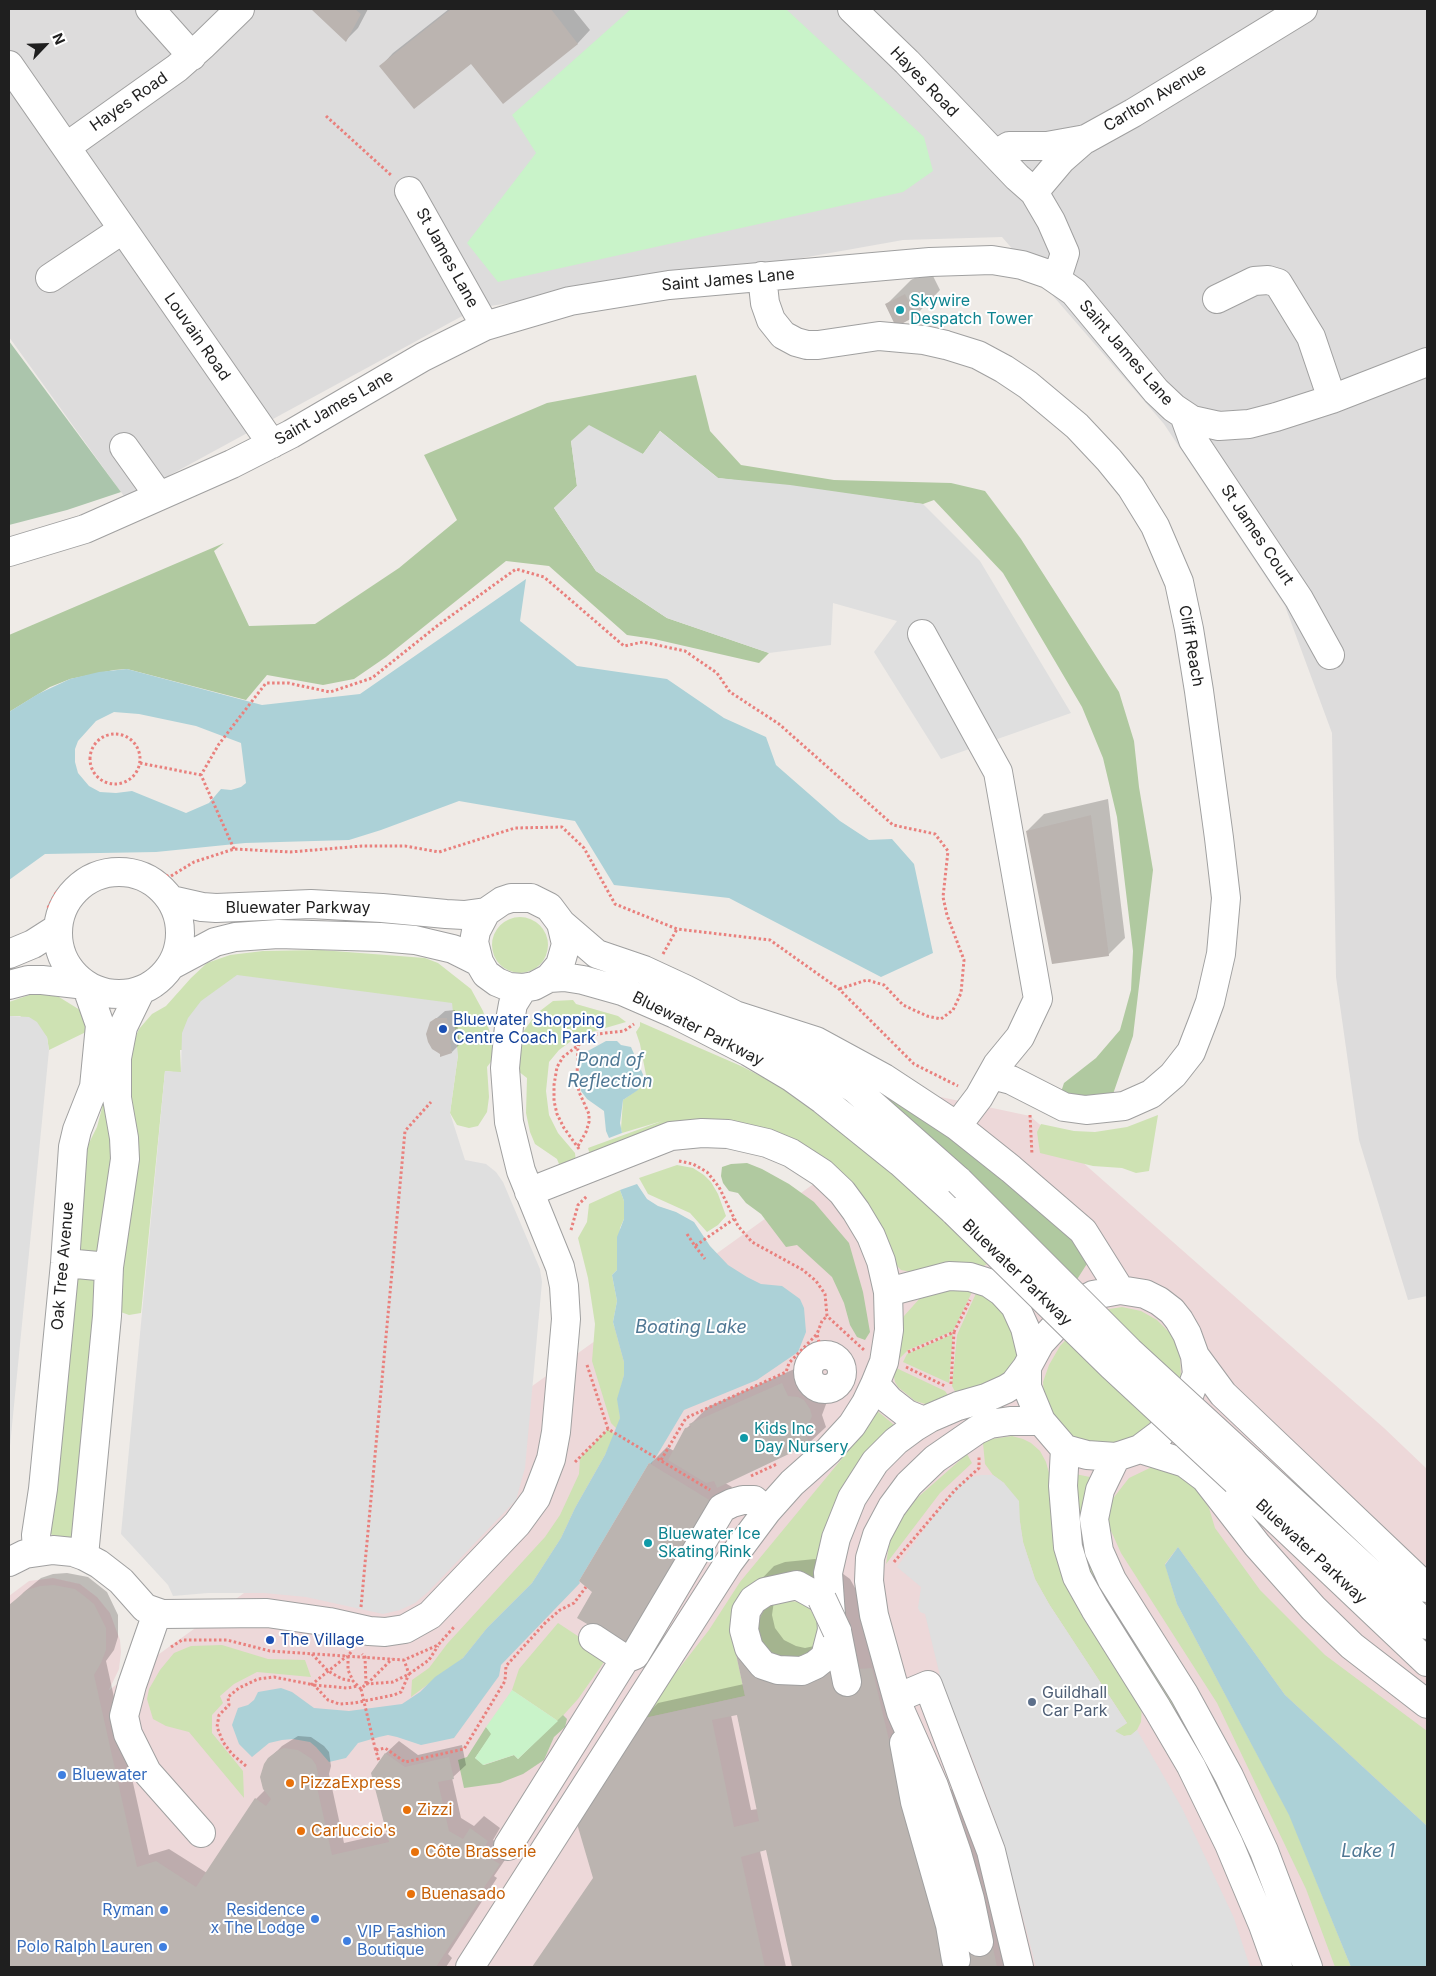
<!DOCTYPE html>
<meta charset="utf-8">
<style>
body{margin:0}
#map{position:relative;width:1436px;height:1976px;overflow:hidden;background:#efebe7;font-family:Inter,sans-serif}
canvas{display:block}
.frame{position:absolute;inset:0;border:10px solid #1f1f1f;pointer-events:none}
.north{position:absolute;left:20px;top:20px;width:50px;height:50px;-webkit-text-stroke:4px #fff;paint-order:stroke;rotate:66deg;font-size:14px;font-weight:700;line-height:20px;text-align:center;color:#1f1f1f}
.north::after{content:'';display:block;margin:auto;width:18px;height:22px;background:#1f1f1f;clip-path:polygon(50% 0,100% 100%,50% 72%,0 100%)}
</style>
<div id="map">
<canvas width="1436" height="1976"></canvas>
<div class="frame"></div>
<div class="north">N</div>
</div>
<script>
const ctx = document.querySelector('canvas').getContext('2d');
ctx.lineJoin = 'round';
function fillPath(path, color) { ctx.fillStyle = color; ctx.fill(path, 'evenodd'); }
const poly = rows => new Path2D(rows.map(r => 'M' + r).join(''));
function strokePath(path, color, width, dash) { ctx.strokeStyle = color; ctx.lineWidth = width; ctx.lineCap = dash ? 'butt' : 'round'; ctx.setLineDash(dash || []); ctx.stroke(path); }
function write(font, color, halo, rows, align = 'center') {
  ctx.font = font + ' Inter,sans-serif'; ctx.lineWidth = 4; ctx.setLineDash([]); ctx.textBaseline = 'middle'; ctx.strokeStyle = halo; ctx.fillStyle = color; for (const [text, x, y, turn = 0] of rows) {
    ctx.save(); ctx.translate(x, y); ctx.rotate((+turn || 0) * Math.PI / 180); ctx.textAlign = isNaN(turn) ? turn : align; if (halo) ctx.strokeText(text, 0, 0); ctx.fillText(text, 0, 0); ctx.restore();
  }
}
fillPath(poly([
 [9,9,1427,9,1427,1296,1408,1300,1359,1140,1336,977,1332,733,1285,606,1164,424,1002,237,903,240,785,261,477,308,126,499,9,337]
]), '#dddcdc');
fillPath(poly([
 [936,1096,1030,1116,1384,1428,1427,1469,1427,1967,9,1967,9,1596,29,1581,53,1578,80,1584,97,1597,110,1613,120,1640,121,1652,119,1669,109,1690]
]), '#edd8d9');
fillPath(poly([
 '492 945a28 28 0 1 1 56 0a28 28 0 1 1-56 0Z',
 [321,950,425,958,438,963,471,989,483,1011,492,1039,493,1059,487,1067,489,1097,487,1112,478,1126,469,1128,457,1125,450,1113,458,1055,180,1050,181,1073,165,1071,141,1313,129,1315,118,1311,136,1156,128,1109,131,1047,139,1029,152,1014,166,1006,191,978,207,963,230,955,263,951],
 [38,992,59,997,80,1010,90,1030,49,1050,47,1037,20,1016,9,1016,9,1002],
 [573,1000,576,1004,618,1016,626,1022,578,1036,559,1050,549,1062,546,1091,549,1115,558,1133,575,1153,576,1163,559,1164,557,1159,535,1144,530,1132,526,1113,527,1078,518,1071,517,1062,523,1032,536,1014,553,1001],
 [640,1022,741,1066,774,1083,831,1121,911,1187,989,1263,980,1268,911,1272,901,1270,897,1266,875,1220,782,1137,590,1155,588,1148,662,1121,622,1133,621,1129,623,1100,640,1088,646,1075,640,1044,636,1032,640,1026],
 [104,1080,113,1151,101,1262,81,1259,74,1244,85,1151,97,1127,102,1108],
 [1158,1115,1149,1171,1136,1173,1122,1168,1093,1166,1040,1153,1037,1132,1041,1124,1074,1131,1095,1132,1127,1127],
 [677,1165,693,1168,704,1175,711,1182,718,1194,726,1216,718,1225,707,1232,690,1213,648,1194,639,1178],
 [620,1190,624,1201,624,1219,620,1228,617,1270,612,1275,617,1301,613,1322,624,1362,624,1375,618,1399,620,1418,617,1429,611,1423,592,1361,595,1324,588,1278,578,1238,587,1222,589,1204],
 [78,1274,94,1276,97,1283,76,1533,70,1539,59,1540,51,1534,47,1526,73,1283],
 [936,1288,973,1290,953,1331,908,1350,898,1360,900,1326,904,1316,921,1297],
 [978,1289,1008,1311,1017,1352,1016,1360,1012,1371,959,1399,952,1386,957,1335],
 [1122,1307,1141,1311,1157,1320,1172,1335,1180,1355,1181,1377,1172,1397,1139,1435,1123,1443,1103,1447,1068,1436,1052,1420,1044,1399,1043,1382,1049,1365,1060,1346,1081,1324,1103,1310],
 [953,1334,949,1383,903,1362,907,1354],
 [892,1366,945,1391,952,1401,929,1405,915,1401,898,1387,895,1382],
 [875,1409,899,1429,825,1533,814,1581,730,1626,745,1696,640,1719,709,1630,740,1582,840,1461],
 [608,1429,615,1434,605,1455,575,1508,561,1538,532,1583,487,1628,463,1658,411,1697,412,1680,429,1668,447,1644,545,1537,560,1515,579,1474,580,1458],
 [1012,1436,1023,1439,1031,1443,1040,1451,1046,1462,1052,1484,1142,1704,1141,1722,1137,1730,1131,1735,1124,1736,1118,1734,1115,1731,1127,1723,1049,1604,1035,1579,1023,1542,1020,1522,1004,1483,993,1475,985,1464,983,1443,992,1439],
 [967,1454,972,1463,940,1493,886,1564,891,1533,917,1498],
 [1156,1465,1188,1477,1209,1508,1215,1528,1260,1590,1325,1655,1427,1731,1427,1826,1285,1695,1178,1547,1165,1564,1177,1604,1290,1816,1351,1967,1335,1967,1306,1889,1217,1703,1121,1553,1107,1522,1111,1501,1129,1478],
 [1075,1474,1090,1477,1084,1497,1083,1519,1248,1840,1298,1967,1289,1967,1102,1601,1077,1547],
 [780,1600,800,1602,808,1607,818,1620,820,1637,809,1656,779,1663,756,1639,758,1620,764,1610],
 [558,1623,599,1650,604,1662,578,1699,558,1721,512,1690,519,1669],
 [222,1645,268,1659,305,1660,311,1677,257,1672,234,1684,220,1696,223,1703,212,1715,212,1733,243,1771,244,1798,189,1732,166,1726,153,1719,147,1699,149,1689,160,1670,174,1653,191,1646]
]), '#cee2b3');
fillPath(poly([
 [696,375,710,431,741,465,834,480,951,483,985,491,1021,539,1119,692,1134,741,1139,787,1153,870,1133,1036,1112,1097,1059,1098,1064,1083,1096,1058,1120,1030,1131,990,1133,951,1117,817,1103,758,1082,707,1003,573,934,500,923,504,718,478,660,431,643,454,571,441,577,486,554,508,596,571,667,618,769,653,759,663,654,639,627,635,549,566,506,561,386,657,354,679,323,685,267,675,246,700,127,669,114,670,70,679,50,687,9,712,9,635,224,543,214,551,249,626,315,624,399,568,457,520,424,455,547,403],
 [866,1075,1018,1183,1090,1259,1076,1281,861,1079],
 [747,1163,762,1169,789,1184,814,1202,849,1243,863,1292,870,1332,865,1340,857,1337,850,1325,844,1303,832,1277,797,1245,786,1247,761,1214,746,1203,738,1193,729,1191,723,1183,721,1176,722,1167,731,1164],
 [563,1715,567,1719,565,1727,554,1737,544,1760,523,1774,500,1783,464,1788,458,1760,467,1757,486,1727,492,1734,475,1758,484,1765,514,1755,518,1759]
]), '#b0c9a0');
fillPath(poly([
 [9,341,121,492,67,510,9,525]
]), '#abc5ac');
fillPath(poly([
 [631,9,787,10,924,137,933,171,903,192,498,282,467,243,536,153,512,115],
 [512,1690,558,1721,518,1759,514,1755,483,1765,475,1758,491,1734,486,1727]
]), '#c9f3c9');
fillPath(poly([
 [589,425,643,454,660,431,718,478,790,485,923,504,980,561,1071,713,941,759,874,652,897,621,833,603,831,645,769,653,667,618,596,571,554,508,577,486,571,441],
 [237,975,452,1003,458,1055,450,1113,465,1160,486,1164,496,1172,503,1182,540,1269,542,1282,525,1468,516,1500,428,1592,415,1603,400,1610,383,1614,306,1597,264,1593,208,1593,173,1596,168,1585,121,1534,165,1071,181,1072,182,1033,188,1018,201,1001],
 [9,1016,29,1017,37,1022,47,1037,49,1050,9,1456],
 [981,1475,993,1475,1004,1483,1019,1501,1020,1522,1023,1542,1035,1579,1049,1604,1127,1723,1115,1731,1124,1736,1131,1735,1137,1730,1182,1808,1234,1918,1250,1967,1036,1967,1003,1841,979,1775,941,1680,925,1614,920,1612,918,1608,921,1587,897,1567,955,1487,967,1478]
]), '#dfdfdf');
fillPath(poly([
 [526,579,520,621,577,666,667,679,724,718,766,737,776,765,840,821,869,840,892,839,914,864,933,953,881,977,729,898,614,885,575,821,459,801,381,830,349,840,245,843,156,852,45,854,9,880,9,712,38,694,70,679,99,672,127,669,262,705,360,694],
 [114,712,139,714,196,726,241,743,246,783,241,787,231,790,221,789,209,803,186,813,132,791,116,793,100,792,89,786,78,773,75,762,75,749,78,741,96,721],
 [606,1041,617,1041,621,1045,631,1047,645,1079,638,1090,623,1100,620,1123,622,1133,609,1138,606,1131,604,1111,587,1099,581,1091,579,1072,583,1056,586,1052],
 [637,1184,647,1199,658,1206,676,1212,694,1222,710,1246,728,1265,747,1277,761,1284,782,1286,800,1299,804,1308,806,1332,798,1352,757,1380,684,1410,656,1457,651,1464,649,1463,579,1581,580,1583,501,1665,499,1676,454,1738,421,1745,397,1737,388,1735,379,1737,358,1743,346,1758,329,1762,316,1747,310,1742,293,1739,282,1740,269,1743,252,1757,239,1744,232,1725,238,1708,248,1705,254,1700,258,1692,281,1688,292,1692,314,1708,349,1711,402,1704,420,1692,435,1677,463,1658,487,1628,532,1583,561,1538,575,1508,605,1455,620,1418,617,1399,624,1375,624,1362,613,1322,617,1301,612,1275,617,1270,617,1237,624,1219,624,1201,620,1190],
 [1178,1547,1285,1695,1427,1826,1427,1967,1351,1967,1289,1815,1177,1604,1165,1565]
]), '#acd1d7');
fillPath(poly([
 [313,9,368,9,358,28,346,40],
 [449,9,573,9,590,30,578,43,503,102,471,62,381,66,393,53],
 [930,270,940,290,916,315,896,325,886,305,911,280],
 [1108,799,1125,938,1108,955,1027,831,1044,814],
 [455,1010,460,1044,452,1052,431,1023,445,1011],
 [799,1367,805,1380,820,1384,827,1392,828,1399,822,1415,826,1427,809,1443,725,1483,732,1487,647,1632,593,1591,650,1464,667,1447,674,1451,686,1429,708,1407],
 [815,1559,831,1565,850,1579,859,1595,922,1796,967,1786,1017,1967,793,1967,767,1849,760,1851,786,1967,534,1967,595,1879,641,1720,658,1703,744,1684,747,1594,774,1566,785,1562],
 [788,1598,800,1600,809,1606,819,1619,819,1645,805,1648,796,1646,784,1640,775,1628,772,1615,774,1601],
 [737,1713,758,1809,751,1810,731,1715],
 [67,1573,88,1577,107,1592,118,1615,118,1637,114,1650,106,1661,149,1855,169,1849,207,1873,256,1799,265,1790,269,1759,282,1746,298,1736,311,1737,324,1746,329,1752,331,1766,329,1774,344,1843,388,1833,372,1773,386,1753,399,1741,418,1755,462,1745,466,1765,452,1778,461,1818,474,1826,484,1816,500,1828,493,1840,511,1851,494,1876,497,1878,448,1954,452,1958,446,1967,9,1967,9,1608,24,1592,41,1578,53,1574]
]), '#0003');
fillPath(poly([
 [311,9,355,9,361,14,346,42],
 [451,9,551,9,578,44,503,104,471,64,414,109,379,66],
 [905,294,916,316,896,327,885,304],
 [1091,815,1109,956,1052,964,1026,831],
 [436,1018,447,1018,452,1053,440,1057,440,1054,432,1049,428,1042,426,1034,430,1022],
 [782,1383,788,1396,798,1397,804,1400,810,1409,812,1416,805,1432,810,1444,717,1488,714,1481,706,1483,668,1460,685,1428,691,1427,689,1424],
 [649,1463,716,1504,631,1650,577,1618,592,1592,579,1581],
 [755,1583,843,1612,858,1669,872,1668,906,1812,990,1933,997,1967,792,1967,766,1850,741,1857,765,1967,532,1967,593,1878,575,1817,640,1719,745,1696,730,1626,737,1606],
 [788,1599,800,1602,808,1607,814,1613,820,1625,814,1651,787,1664,758,1645,756,1626,764,1610,773,1603],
 [737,1715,759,1821,734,1827,712,1720],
 [54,1585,75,1589,83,1595,94,1604,106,1628,106,1650,101,1663,94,1675,137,1867,156,1861,196,1887,255,1798,266,1806,271,1799,263,1789,260,1777,264,1764,268,1758,277,1751,284,1748,298,1750,312,1759,316,1765,319,1779,317,1787,332,1855,389,1842,371,1773,385,1753,405,1767,449,1757,454,1779,438,1782,449,1831,463,1839,470,1828,488,1841,481,1853,500,1864,483,1889,486,1891,436,1967,9,1967,9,1605,27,1590,40,1586]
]), '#bbb4b0');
const minor = poly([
 [150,9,192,56],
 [852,9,907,62,1017,177,1034,192,1051,221,1065,253,1057,278],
 [9,65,272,444],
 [66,147,177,68,203,45,240,9],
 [996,154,1009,146,1047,146,1086,139,1133,113,1303,9],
 [409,191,485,326],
 [1034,192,1061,160,1085,139],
 [762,276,765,303,771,320,783,335,796,342,807,345,818,345,879,336,924,340,946,345,978,355,1004,369,1028,385,1077,426,1109,460,1131,487,1155,526,1179,582,1189,629,1199,691,1219,838,1226,898,1221,954,1210,1002,1203,1021,1191,1052,1173,1075,1151,1094,1124,1106,1086,1110,1064,1107,1011,1080,992,1075],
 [50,278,122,230],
 [1217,299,1254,281,1268,280,1278,283,1311,337,1332,399],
 [1184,415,1193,440,1299,599,1330,655],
 [124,447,159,496],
 [9,552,85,529,232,464,291,434,423,357,485,326,570,301,669,285,930,262,992,260,1022,265,1048,274,1074,292,1156,391,1174,408,1192,420,1219,426,1249,424,1276,417,1332,399,1427,362],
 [922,634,998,772,1038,999,1020,1037,997,1065,979,1097,957,1126],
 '58 933a61 61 0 1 1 122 0a61 61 0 1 1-122 0Z',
 [171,900,202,907,216,908,311,904,382,908,446,914,464,915,486,912],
 [561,923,597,954,644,970,685,989,735,1015,806,1057,855,1089,959,1181],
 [9,954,33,944,58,928],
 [172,965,215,942,235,937,278,934,380,937,415,940,453,949,479,962,486,974,497,982,509,987,523,988,534,986,549,978,560,965,566,944,561,923,549,907,531,898,511,898,502,901,486,912,476,931,474,942,479,962],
 [549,978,564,977,583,980,622,991,675,1014,749,1052,791,1077,823,1100,900,1162,955,1212],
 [9,985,28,980,42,980,86,985,100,1025,94,1087,77,1130,73,1147,65,1263,43,1489,36,1535,37,1551],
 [735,1015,816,1041,884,1078,957,1126,1011,1169,1083,1231,1120,1290],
 [65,1263,109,1267],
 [1120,1290,1145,1294,1159,1301,1172,1311,1179,1320,1187,1334,1195,1356,1197,1374,1188,1398,1160,1434,1140,1449,1116,1457,1087,1455,1065,1449,1041,1421,1027,1387,1027,1367,1040,1343,1076,1304,1093,1295,1120,1290],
 [888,1292,949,1276,970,1277,989,1283,1002,1292,1015,1306,1025,1328,1032,1357],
 '808 1372a17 17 0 1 1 34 0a17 17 0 1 1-34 0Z',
 [1195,1356,1223,1394,1427,1588],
 [875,1384,889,1400,907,1414,924,1421],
 [1065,1449,1063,1486,1068,1547,1077,1577,1095,1609,1157,1708,1191,1766,1229,1844,1263,1925,1278,1967],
 [1140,1449,1185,1463,1205,1478,1257,1545,1313,1608,1352,1646,1427,1704],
 [1116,1457,1100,1490,1094,1519,1099,1551,1112,1580,1184,1694,1229,1776,1264,1851,1308,1967],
 [1251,1463,1427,1625],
 [1236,1481,1427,1662],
 [84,1556,107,1316,109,1267,125,1159,124,1138,117,1098,117,1058,123,1027,140,992],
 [9,1562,25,1554,53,1550,73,1552,84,1556,99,1564,121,1581,145,1608,162,1614,267,1613,329,1622,369,1631,385,1632,405,1629,430,1615,517,1524,536,1498,551,1459,556,1432,566,1319,564,1286,560,1267,521,1171,509,1122,505,1068,509,1026,513,1004,523,988],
 [822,1599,797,1585,765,1592,753,1600,746,1611,744,1630,749,1648,763,1665,778,1670,802,1671,815,1665,825,1657,832,1630,828,1573,836,1538,852,1498,875,1462,896,1441,915,1427,930,1418,958,1406,986,1398,1006,1389,1014,1384,1027,1367],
 [157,1613,132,1685,124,1716,128,1734,147,1772,201,1833],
 [837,1631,847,1682],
 [593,1638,625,1659],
 [909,1693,928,1685,991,1851,1019,1967],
 [904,1743,915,1802,950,1925,956,1960],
 [508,1846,625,1659,635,1655,722,1508,732,1503,743,1500,754,1500,767,1511],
 [979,1942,970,1899,957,1853,934,1786,901,1712,874,1615,869,1581,870,1558,877,1535,892,1507,909,1484,935,1459,977,1430,990,1424,1010,1421,1041,1421],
 [470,1967,729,1562,767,1511,792,1483,828,1451,852,1425,866,1403,875,1384,884,1362,889,1330,888,1292,881,1261,871,1236,856,1211,842,1192,822,1173,791,1153,767,1143,728,1134,702,1133,671,1136,529,1192]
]);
strokePath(minor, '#a0a0a0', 30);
strokePath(poly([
 [326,116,392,176],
 '90 759a25 25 0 1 1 50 0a25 25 0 1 1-50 0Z',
 [140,763,201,775],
 [234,849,201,775,219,744,266,683,288,683,330,692,372,678,437,626,516,569,544,577,624,646,643,642,685,651,717,673,730,692,779,724,893,825,935,834,948,851,943,897,947,915,964,960,961,993,953,1010,941,1019,927,1016,903,1005,884,985,867,980,839,989],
 [171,876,194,862,234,849,290,852,362,846,405,846,439,852,515,828,562,827,584,848,615,904,677,929,770,940,839,989,914,1064,958,1086],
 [48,908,56,893,80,871,103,862,131,861,170,877],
 [663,954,677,929],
 [1030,1115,1032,1155],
 [578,1146,586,1132,589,1122,589,1114,579,1092,577,1078,578,1044],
 [579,1149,564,1128,557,1114,554,1101,554,1085,557,1067,563,1057,585,1040,597,1034,624,1031,634,1024],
 [679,1161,693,1164,707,1172,719,1187,738,1226,752,1242,803,1270,816,1281,825,1294,827,1316,864,1350],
 [571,1230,578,1205,587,1196],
 [687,1234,695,1246,734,1219],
 [695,1246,705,1259],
 [908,1352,954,1332,970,1300],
 [818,1357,820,1346,817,1334,822,1321,827,1316],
 [587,1365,608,1429,710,1490],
 [906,1367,945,1386],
 [951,1384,954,1332],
 [661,1460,686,1418,786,1372,789,1363,817,1334],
 [575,1462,608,1429],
 [751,1476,777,1464],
 [894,1562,955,1490,979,1468,979,1456],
 [361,1607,405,1131,431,1102],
 [171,1647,182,1640,227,1640,270,1651,404,1660,438,1645,454,1627],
 [351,1652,348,1656,348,1670,353,1681,361,1689,366,1684,365,1657,362,1654],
 [312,1654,328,1671,342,1679,353,1681],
 [366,1684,393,1682,409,1674,429,1660,438,1646],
 [367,1684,392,1659],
 [311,1685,347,1656],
 [314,1685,347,1688,358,1686],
 [375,1748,379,1761],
 [376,1750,385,1748,405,1762,464,1749,505,1681,506,1666,546,1622,560,1610,574,1603,586,1587],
 [246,1766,232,1754,223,1742,217,1727,219,1715,229,1705,228,1697,239,1688,258,1679,274,1677,314,1685,328,1700,339,1704,354,1703,394,1695,401,1692,409,1674,404,1660]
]), '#e9807d', 3, [2.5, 2.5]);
strokePath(minor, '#fff', 28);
const minorBridge = poly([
 [959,1181,1129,1351,1251,1463],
 [955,1212,1112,1366,1236,1481],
 [822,1599,837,1631]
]);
strokePath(minorBridge, '#a0a0a0', 30, []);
strokePath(poly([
 [361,1689,375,1748]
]), '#e9807d', 3, [2.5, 2.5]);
strokePath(minorBridge, '#fff', 28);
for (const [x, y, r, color] of [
 [900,310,5,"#0f9aa8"],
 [443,1029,5,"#1a4fb4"],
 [744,1438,5,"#0f9aa8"],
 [648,1543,5,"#0f9aa8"],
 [270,1640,5,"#1a4fb4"],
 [1032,1702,5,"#5c6f8a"],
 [62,1775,5,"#3f7fe0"],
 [290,1783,5,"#e8710a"],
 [407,1810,5,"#e8710a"],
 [301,1831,5,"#e8710a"],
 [415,1852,5,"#e8710a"],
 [411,1894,5,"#e8710a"],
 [164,1910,5,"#3f7fe0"],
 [315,1919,5,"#3f7fe0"],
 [347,1941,5,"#3f7fe0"],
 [163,1947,5,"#3f7fe0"]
]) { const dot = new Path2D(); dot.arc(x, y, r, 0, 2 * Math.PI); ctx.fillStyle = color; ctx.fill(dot); strokePath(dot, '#fff', 2); }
write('16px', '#1f1f1f', '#fff', [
 ["Hayes Road",924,82,46],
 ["Carlton Avenue",1155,98,-31],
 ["Hayes Road",129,102,-35],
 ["St James Lane",447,258,61],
 ["Saint James Lane",728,280,-5],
 ["Louvain Road",197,337,55],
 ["Saint James Lane",1126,353,49],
 ["Saint James Lane",334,408,-30],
 ["St James Court",1257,535,56],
 ["Cliff Reach",1191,646,80],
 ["Bluewater Parkway",298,908],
 ["Bluewater Parkway",698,1029,27],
 ["Oak Tree Avenue",63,1266,-85],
 ["Bluewater Parkway",1017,1273,44],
 ["Bluewater Parkway",1311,1552,43]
]);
write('16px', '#0d838f', '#fff', [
 ["Skywire",910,301],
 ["Despatch Tower",910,319],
 ["Kids Inc",754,1429],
 ["Day Nursery",754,1447],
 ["Bluewater Ice",658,1534],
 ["Skating Rink",658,1552]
], 'left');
write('16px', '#164399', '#fff', [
 ["Bluewater Shopping",453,1020],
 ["Centre Coach Park",453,1038],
 ["The Village",280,1640]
], 'left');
write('16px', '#4e5e75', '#fff', [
 ["Guildhall",1042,1693],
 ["Car Park",1042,1711]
], 'left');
write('16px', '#366cbe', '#fff', [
 ["Bluewater",72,1775,"left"],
 ["Ryman",154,1910],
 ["Residence",305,1910],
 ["x The Lodge",305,1928],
 ["VIP Fashion",357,1932,"left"],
 ["Boutique",357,1950,"left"],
 ["Polo Ralph Lauren",153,1947]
], 'right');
write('16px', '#c56008', '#fff', [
 ["PizzaExpress",300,1783],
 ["Zizzi",417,1810],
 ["Carluccio's",311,1831],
 ["Côte Brasserie",425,1852],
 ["Buenasado",421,1894]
], 'left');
write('italic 18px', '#507894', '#fff', [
 ["Pond of",610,1061],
 ["Reflection",610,1082],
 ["Boating Lake",691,1328],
 ["Lake 1",1368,1852]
]);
</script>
